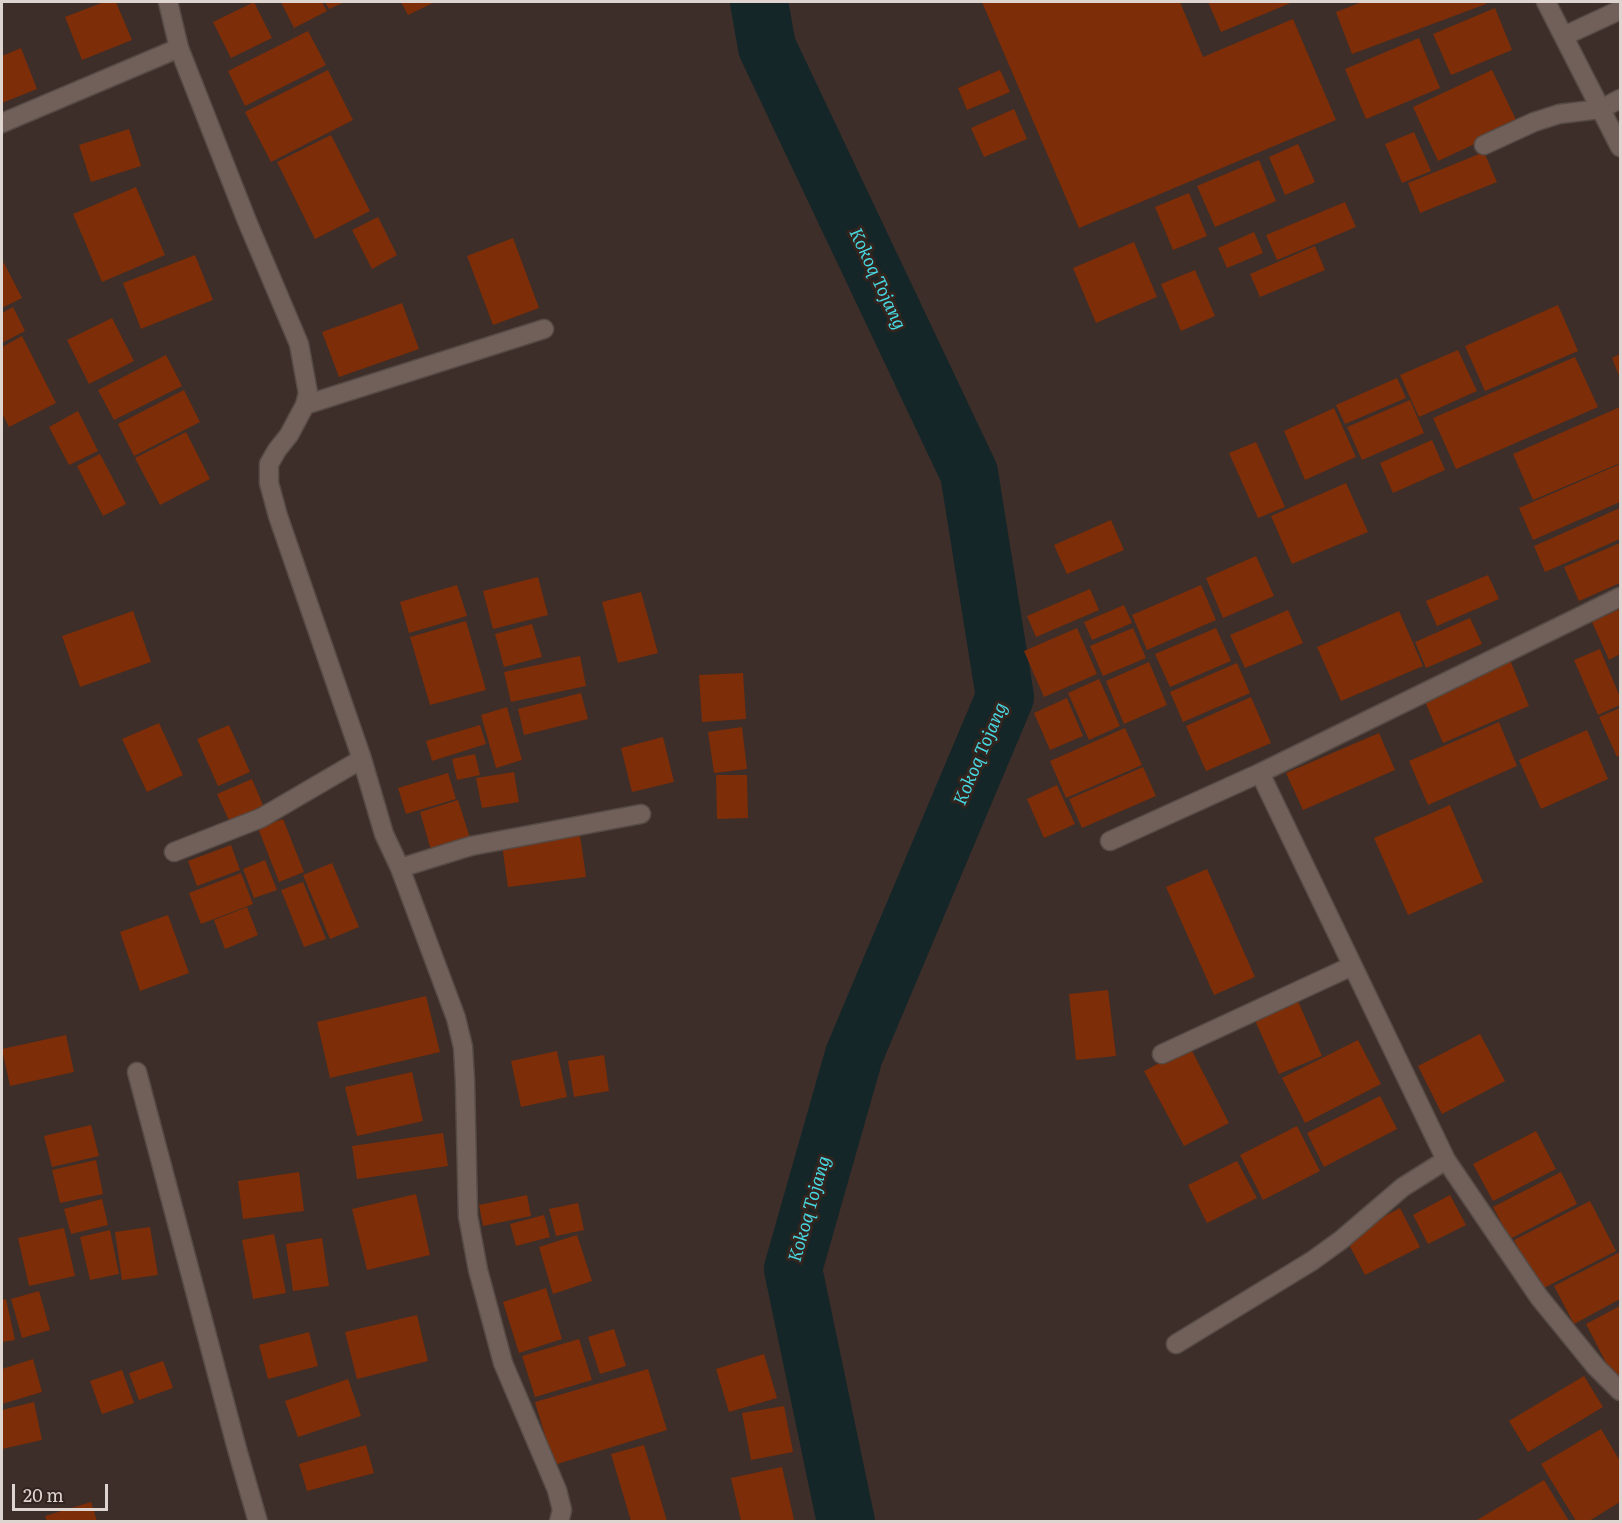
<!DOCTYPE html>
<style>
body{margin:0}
#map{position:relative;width:1622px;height:1523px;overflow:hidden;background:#3d2e29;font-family:Literata,serif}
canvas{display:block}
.frame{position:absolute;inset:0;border:3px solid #ded4d0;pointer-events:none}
.scale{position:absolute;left:12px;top:1484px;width:96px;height:27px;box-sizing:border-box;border:3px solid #ded4d0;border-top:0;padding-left:8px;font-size:18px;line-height:21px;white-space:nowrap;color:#ded4d0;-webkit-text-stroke:4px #32241f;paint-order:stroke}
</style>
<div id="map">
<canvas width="1622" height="1523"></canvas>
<div class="frame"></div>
<div class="scale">20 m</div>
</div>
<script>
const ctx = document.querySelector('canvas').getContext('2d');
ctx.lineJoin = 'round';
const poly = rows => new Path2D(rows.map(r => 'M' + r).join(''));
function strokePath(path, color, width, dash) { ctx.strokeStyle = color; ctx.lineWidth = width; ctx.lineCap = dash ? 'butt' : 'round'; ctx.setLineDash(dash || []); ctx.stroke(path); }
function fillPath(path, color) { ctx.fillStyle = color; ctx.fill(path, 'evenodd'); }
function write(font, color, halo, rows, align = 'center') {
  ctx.font = font + ' Literata,serif'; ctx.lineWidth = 6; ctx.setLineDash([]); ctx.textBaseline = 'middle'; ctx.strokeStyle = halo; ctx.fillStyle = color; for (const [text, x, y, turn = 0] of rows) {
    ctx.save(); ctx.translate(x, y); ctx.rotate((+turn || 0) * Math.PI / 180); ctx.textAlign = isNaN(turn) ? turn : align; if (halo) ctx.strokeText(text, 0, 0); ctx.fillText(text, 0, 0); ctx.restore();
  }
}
strokePath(poly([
 [759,2,767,47,969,473,1005,697,854,1055,793,1269,846,1522]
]), '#142628', 58);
fillPath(poly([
 [104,2,116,2,132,40,82,60,65,17],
 [254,2,272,38,231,58,213,22],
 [281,2,322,2,327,11,294,28],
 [325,2,345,2,329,9],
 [401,2,435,2,408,15],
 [982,2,1180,2,1203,57,1293,19,1336,120,1079,228],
 [1208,2,1293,2,1221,32],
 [1362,2,1485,2,1486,4,1352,54,1336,12],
 [1495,8,1512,50,1451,75,1433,34],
 [308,31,326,65,245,106,228,71],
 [1419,38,1440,88,1366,119,1345,69],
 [21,48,37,89,2,103,2,56],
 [328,70,353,120,271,162,245,112],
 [1000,70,1010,92,967,110,958,88],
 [1492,70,1518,124,1438,161,1413,107],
 [1014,109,1027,139,984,157,971,128],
 [129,129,141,166,91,182,79,145],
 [1414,132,1431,171,1402,183,1385,144],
 [331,135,370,211,315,239,277,162],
 [1298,144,1315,182,1285,195,1269,157],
 [1484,152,1497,182,1420,213,1408,183],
 [1259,160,1276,201,1215,227,1197,186],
 [136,187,165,255,102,282,73,214],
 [1189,193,1207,236,1173,250,1155,207],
 [1345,202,1356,227,1277,260,1266,235],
 [378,217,397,255,372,269,352,230],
 [1254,232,1263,253,1227,268,1218,248],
 [513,238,539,308,493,325,467,256],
 [1134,242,1157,297,1096,323,1073,268],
 [1315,246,1325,270,1260,297,1250,274],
 [195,255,213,300,141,329,123,283],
 [4,263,22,298,2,308,2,264],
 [1195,270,1215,316,1181,331,1161,284],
 [402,303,419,349,339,377,322,332],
 [1558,305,1578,351,1485,391,1465,346],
 [13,307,25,331,2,343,2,313],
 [112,318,134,361,89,384,67,340],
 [22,336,56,403,9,427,2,413,2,347],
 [1458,350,1477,391,1419,417,1400,375],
 [1620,354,1620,378,1612,358],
 [166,355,182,386,114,420,98,390],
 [1575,357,1598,407,1456,469,1433,418],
 [1397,378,1406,398,1345,424,1336,405],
 [184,390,200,422,134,456,118,424],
 [1410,400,1424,433,1362,460,1347,427],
 [1620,407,1620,463,1533,500,1513,454],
 [1334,408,1356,457,1305,480,1284,431],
 [78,411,98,451,69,465,49,427],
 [186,432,210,479,160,505,135,458],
 [1432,440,1445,470,1393,493,1380,463],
 [1256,442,1285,507,1258,518,1229,453],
 [100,454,126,504,103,516,77,466],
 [1620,464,1620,502,1533,540,1519,508],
 [1346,483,1368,532,1292,564,1271,516],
 [1620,508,1620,539,1545,572,1534,546],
 [1111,520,1124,550,1067,574,1054,545],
 [1620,543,1620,583,1579,601,1564,567],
 [1256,556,1274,596,1223,618,1206,578],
 [1488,575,1499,599,1437,626,1426,601],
 [538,577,548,615,493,629,483,591],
 [457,585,467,616,409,633,400,602],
 [1201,585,1216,620,1147,650,1132,615],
 [1090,589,1099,610,1036,637,1027,616],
 [641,592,658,653,618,663,602,602],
 [1124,605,1132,623,1092,640,1084,622],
 [1620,609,1620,654,1609,660,1592,622],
 [1288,610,1303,643,1245,668,1230,635],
 [133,611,151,662,80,687,62,636],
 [1399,611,1423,666,1341,701,1317,647],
 [1470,618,1482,644,1426,668,1415,642],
 [466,621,486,690,430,705,410,637],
 [532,624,542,657,504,667,495,634],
 [1077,628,1097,674,1044,697,1024,651],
 [1133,628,1146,658,1103,676,1090,646],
 [1216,628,1231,661,1170,687,1155,654],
 [1600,649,1620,697,1620,705,1598,715,1574,660],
 [580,656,586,686,511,702,504,672],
 [1510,660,1529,706,1443,743,1423,697],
 [1149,662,1167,705,1124,724,1106,681],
 [1237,663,1250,693,1183,722,1170,692],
 [743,673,746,719,702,722,699,675],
 [1099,679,1120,726,1089,740,1068,693],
 [581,693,588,719,524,735,518,709],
 [1251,697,1271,743,1206,771,1186,726],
 [1067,698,1083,736,1050,750,1034,713],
 [507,707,522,760,496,768,481,715],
 [1620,708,1620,755,1617,757,1599,717],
 [1499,722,1517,766,1428,805,1409,761],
 [159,723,183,775,147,792,122,739],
 [229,725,250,772,218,786,197,739],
 [480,725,486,744,432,761,426,741],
 [742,727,747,769,714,773,708,732],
 [1125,728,1142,765,1066,798,1050,761],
 [1587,730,1608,779,1541,809,1519,760],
 [1379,733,1395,770,1303,810,1286,773],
 [663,737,674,782,632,792,621,748],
 [475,754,480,775,457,780,452,759],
 [1143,767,1156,796,1082,828,1069,799],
 [514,772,519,802,482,808,476,778],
 [448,773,456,799,406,814,398,788],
 [716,775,747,775,748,818,717,819],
 [252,779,265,810,231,825,217,794],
 [1057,785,1075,824,1044,838,1027,799],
 [458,800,470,838,431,850,420,812],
 [1450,805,1483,882,1408,915,1374,838],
 [283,819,304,872,279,882,258,828],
 [580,835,586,877,508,887,502,845],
 [231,845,240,870,197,886,188,861],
 [265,860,277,890,254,898,243,869],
 [332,863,359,927,330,939,303,875],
 [1207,869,1255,977,1214,995,1166,887],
 [241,873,253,904,201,924,189,893],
 [303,882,326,939,304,947,281,890],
 [247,907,258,935,225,949,214,920],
 [168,915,189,973,140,991,120,932],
 [1108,990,1116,1056,1076,1060,1069,994],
 [426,996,440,1052,330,1078,317,1022],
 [1297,999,1322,1056,1279,1074,1254,1018],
 [1480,1034,1505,1081,1442,1114,1418,1066],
 [66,1035,74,1072,10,1086,2,1049],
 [1358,1040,1381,1084,1305,1123,1282,1078],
 [1190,1047,1229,1123,1184,1146,1144,1071],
 [557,1051,567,1097,521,1107,511,1061],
 [604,1055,609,1091,574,1097,568,1061],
 [412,1072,423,1121,357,1136,345,1087],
 [1380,1096,1397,1129,1324,1167,1307,1133],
 [91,1125,99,1156,52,1167,44,1136],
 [1297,1126,1320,1171,1263,1200,1240,1155],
 [1536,1131,1556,1169,1493,1201,1473,1164],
 [443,1133,448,1166,357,1179,352,1146],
 [96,1160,103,1194,60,1203,52,1170],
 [1237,1161,1257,1198,1207,1223,1188,1185],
 [299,1172,304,1211,243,1219,238,1181],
 [1561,1172,1577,1204,1510,1239,1493,1207],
 [416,1194,430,1255,367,1270,352,1209],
 [527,1195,531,1216,483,1226,479,1205],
 [1450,1195,1466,1225,1428,1244,1413,1215],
 [102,1199,108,1225,71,1234,64,1209],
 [1590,1201,1616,1251,1540,1290,1514,1240],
 [578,1203,584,1230,556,1236,549,1209],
 [1400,1208,1420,1247,1365,1275,1345,1237],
 [544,1215,550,1237,516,1246,510,1224],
 [150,1227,158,1275,122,1280,115,1232],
 [64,1228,75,1276,29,1286,18,1238],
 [110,1230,119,1274,90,1280,80,1237],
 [274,1234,286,1293,253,1299,242,1240],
 [577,1235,592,1281,553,1294,539,1247],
 [322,1238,329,1286,293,1291,286,1244],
 [1620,1252,1620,1299,1574,1324,1554,1286],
 [546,1288,562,1339,519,1353,503,1302],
 [39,1291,50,1330,22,1338,11,1299],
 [6,1299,15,1340,2,1342,2,1300],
 [1620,1306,1620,1374,1614,1378,1586,1324],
 [417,1315,428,1361,357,1379,345,1332],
 [614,1329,626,1366,600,1374,588,1337],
 [309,1332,318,1366,268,1379,259,1345],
 [579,1339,592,1380,535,1397,522,1356],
 [764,1354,777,1398,729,1412,716,1369],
 [33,1359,42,1392,2,1404,2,1369],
 [163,1361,173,1388,139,1400,129,1373],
 [648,1369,667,1430,554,1465,535,1402],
 [122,1370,134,1403,102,1414,90,1381],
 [1584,1376,1603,1407,1528,1452,1509,1421],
 [348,1379,361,1416,298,1437,285,1401],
 [34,1402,42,1440,2,1449,2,1410],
 [784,1406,793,1452,751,1460,742,1413],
 [1601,1429,1620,1461,1620,1502,1589,1521,1576,1521,1541,1464],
 [366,1445,374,1473,307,1491,299,1464],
 [644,1445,667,1521,631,1521,611,1454],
 [782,1467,794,1520,741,1521,731,1478],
 [1544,1480,1569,1521,1478,1521,1477,1520],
 [91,1502,97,1521,47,1521,45,1516]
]), '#7d2d07');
const service = poly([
 [1564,36,1620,10],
 [1601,109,1620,99]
]);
const minor = poly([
 [168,2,179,48,247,221,299,344,308,393,305,405,289,435,277,450,269,464,269,483,278,516,362,759,384,834,400,868,456,1018,463,1047,465,1082,468,1216,478,1270,503,1363,557,1490,562,1510,559,1522],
 [2,123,179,48],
 [1484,145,1534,122,1559,114,1601,109],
 [305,405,544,329],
 [1620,597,1260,773,1446,1160,1539,1297,1596,1367,1620,1391],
 [1110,841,1260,773],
 [174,852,261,818,362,759],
 [400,868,471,846,641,814],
 [1162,1054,1352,966],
 [137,1072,237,1449,258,1522],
 [1176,1344,1312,1261,1341,1240,1403,1187,1446,1160]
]);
const tertiary = poly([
 [1546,2,1620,147]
]);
strokePath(service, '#574b46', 21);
strokePath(minor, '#574b46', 21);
strokePath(tertiary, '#574b46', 21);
strokePath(service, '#71605a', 18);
strokePath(minor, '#71605a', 18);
strokePath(tertiary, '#71605a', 18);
write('italic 18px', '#48d8e2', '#32241f', [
 ["Kokoq Tojang",877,279,65],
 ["Kokoq Tojang",981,754,-67],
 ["Kokoq Tojang",810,1209,-74]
]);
</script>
